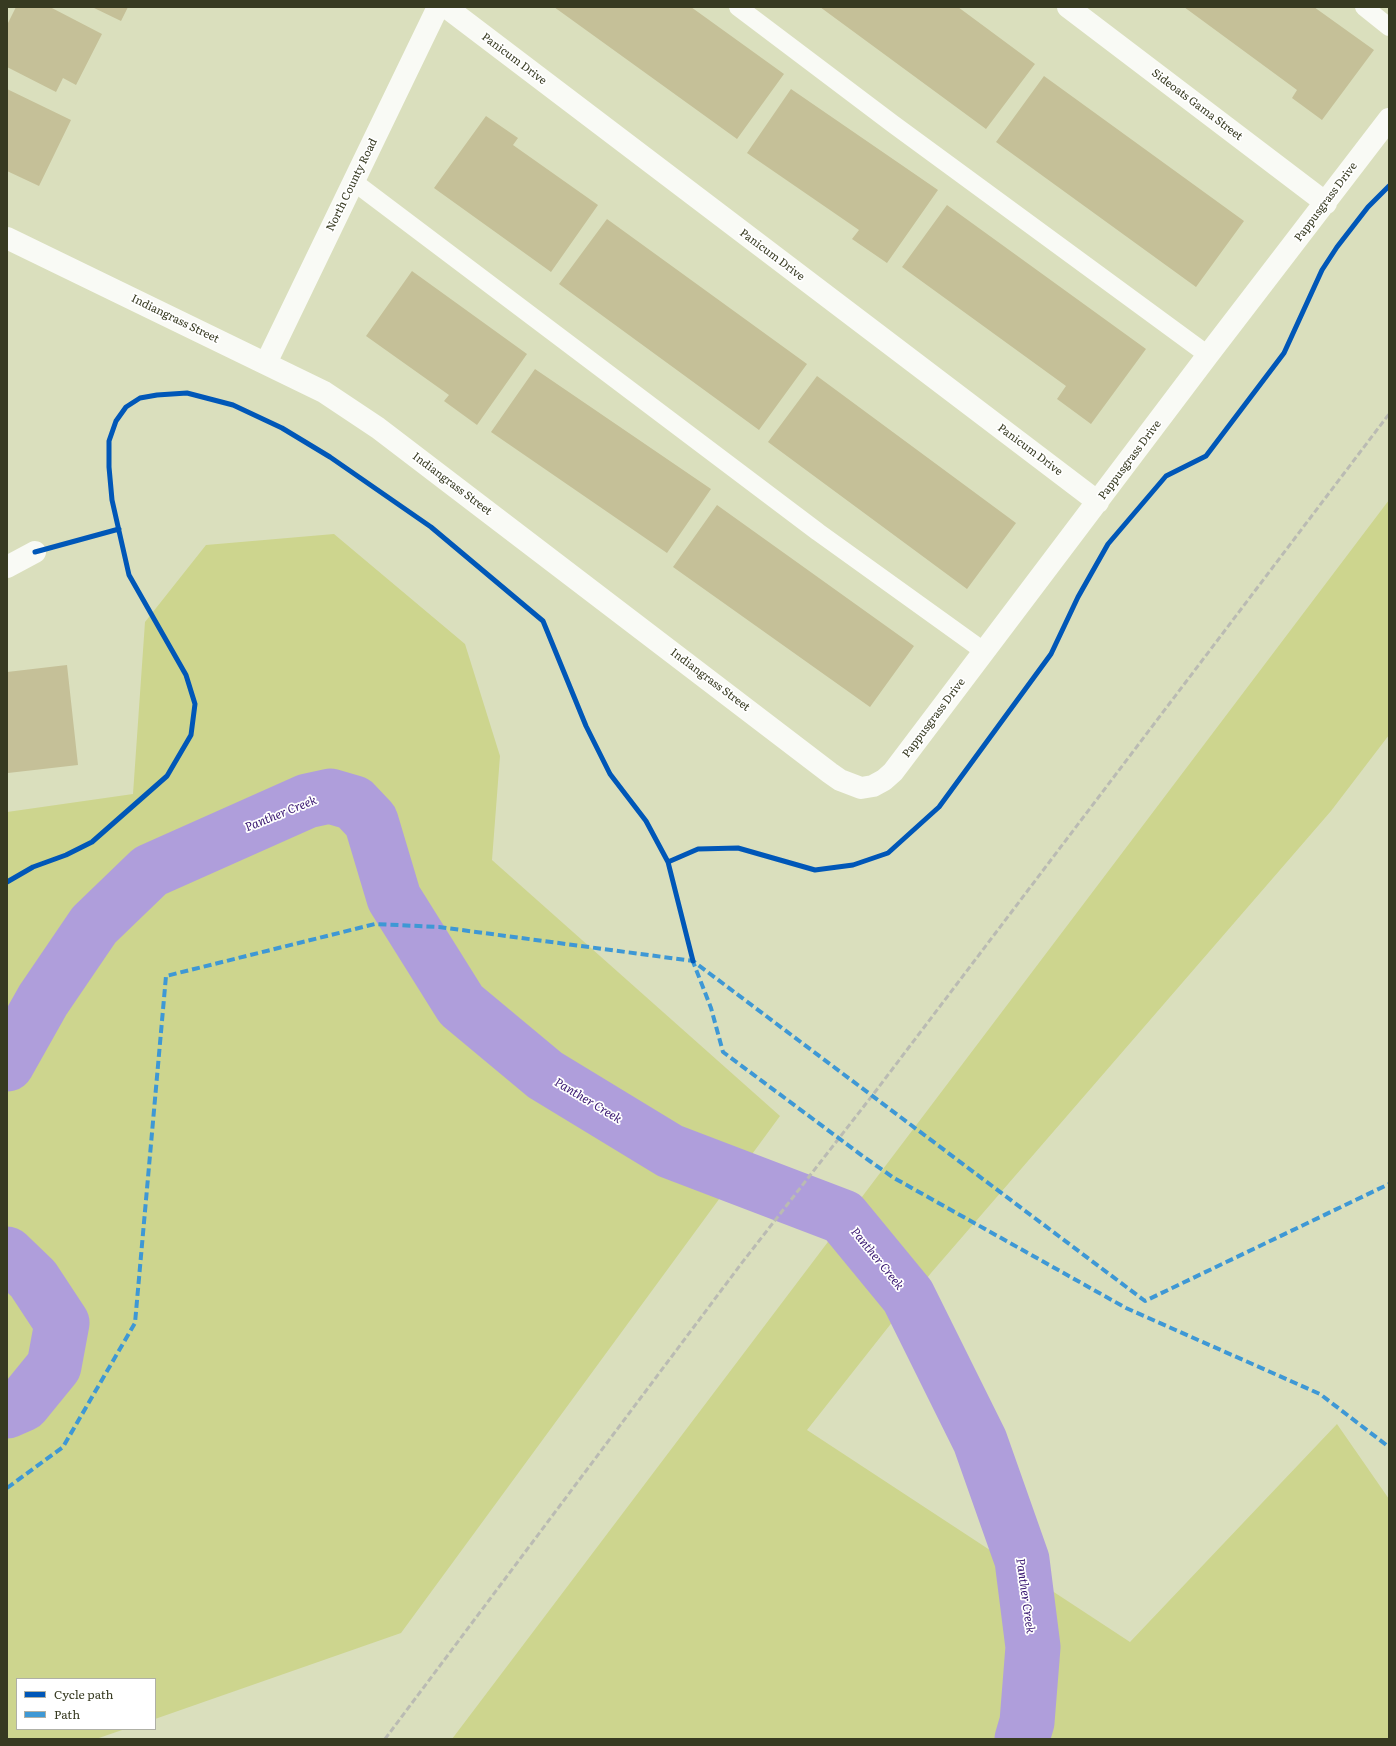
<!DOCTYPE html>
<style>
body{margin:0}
#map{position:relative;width:1396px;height:1746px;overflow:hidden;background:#dadfbd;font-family:Literata,serif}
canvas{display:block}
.frame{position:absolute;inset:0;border:8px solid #373a21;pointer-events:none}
.legend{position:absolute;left:16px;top:1678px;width:140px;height:52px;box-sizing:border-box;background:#fff;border:1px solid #afb0a6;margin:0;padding:5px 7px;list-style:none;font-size:12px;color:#373a21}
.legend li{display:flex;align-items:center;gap:8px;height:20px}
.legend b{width:20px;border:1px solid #afb0a6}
</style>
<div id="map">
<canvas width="1396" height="1746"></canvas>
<div class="frame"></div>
<ul class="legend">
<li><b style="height:5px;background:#0057b8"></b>Cycle path</li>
<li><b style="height:5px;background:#3e98d5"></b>Path</li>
</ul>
</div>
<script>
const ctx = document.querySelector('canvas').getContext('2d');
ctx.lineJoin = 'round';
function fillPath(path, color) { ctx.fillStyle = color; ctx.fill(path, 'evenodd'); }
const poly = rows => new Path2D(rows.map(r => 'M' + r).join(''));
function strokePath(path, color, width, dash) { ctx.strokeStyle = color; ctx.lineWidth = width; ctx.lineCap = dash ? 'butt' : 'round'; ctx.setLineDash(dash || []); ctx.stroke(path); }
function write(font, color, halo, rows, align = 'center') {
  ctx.font = font + ' Literata,serif'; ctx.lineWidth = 3.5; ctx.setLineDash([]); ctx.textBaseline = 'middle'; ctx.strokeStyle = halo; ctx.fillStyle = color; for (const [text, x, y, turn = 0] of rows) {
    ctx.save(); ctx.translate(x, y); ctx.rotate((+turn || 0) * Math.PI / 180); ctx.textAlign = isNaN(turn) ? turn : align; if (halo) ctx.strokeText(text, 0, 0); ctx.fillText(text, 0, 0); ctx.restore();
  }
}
fillPath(poly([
 [1389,500,1389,735,1331,811,931,1273,807,1430,1130,1642,1337,1424,1389,1499,1389,1739,452,1739],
 [334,534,465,644,500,756,492,860,780,1116,401,1633,155,1719,155,1679,17,1679,17,1729,125,1729,96,1739,7,1739,7,812,133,794,145,622,206,545]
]), '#cdd58e');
strokePath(poly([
 [7,1064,43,1000,94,925,150,871,307,801,330,796,354,803,371,821,394,898,461,1005,545,1075,670,1151,843,1217,908,1296,980,1441,1022,1560,1033,1647,1027,1722,1022,1739],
 [7,1254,33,1279,62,1323,54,1366,23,1404,7,1411]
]), '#af9edb', 55);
fillPath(poly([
 [16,7,50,7,102,34,76,85,63,78,56,92,7,67,7,25],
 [92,7,128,7,121,21],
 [554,7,691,7,784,74,737,139],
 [820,7,958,7,1035,64,986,129],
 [1184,7,1314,7,1374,50,1322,120,1292,98,1297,90],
 [1044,76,1244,221,1196,287,996,142],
 [7,89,71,120,39,186,7,171],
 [791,89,938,190,887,263,852,239,859,230,747,153],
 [486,116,518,138,513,145,598,205,551,272,434,188],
 [947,205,1146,349,1091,424,1057,399,1066,386,902,267],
 [607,219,807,364,759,430,559,284],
 [412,271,527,354,477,425,444,401,449,395,366,336],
 [535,369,711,489,667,553,491,432],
 [817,376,1016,523,967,589,768,442],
 [717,505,914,646,870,707,673,567],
 [67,665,78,765,8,773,7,672]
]), '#c5c098');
strokePath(poly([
 [738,7,893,124,1208,355],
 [1364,7,1389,27],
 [354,182,818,532,985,652]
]), '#f9faf5', 18);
strokePath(poly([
 [446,7,1098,502],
 [1068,7,1326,203],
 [7,238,324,392,378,428,830,773,840,780,861,788,873,786,884,780,893,772,1208,355,1389,119],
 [266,363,438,7],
 [7,567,35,552]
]), '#f9faf5', 22);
strokePath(poly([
 [385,1739,741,1264,875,1092,1389,414]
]), '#babbb3', 3, [6, 3]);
strokePath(poly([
 [692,959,711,1008,723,1052,864,1157,894,1178,1126,1308,1320,1394,1389,1447],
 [7,1488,63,1447,135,1323,166,976,375,924,439,927,693,961,1145,1301,1389,1184]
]), '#3e98d5', 4, [8, 4]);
strokePath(poly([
 [35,552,119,529],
 [668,862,698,849,738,848,815,870,853,865,888,853,939,807,1051,654,1078,597,1108,544,1166,476,1206,456,1284,353,1322,270,1337,247,1368,207,1389,186],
 [7,882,33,867,66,855,92,842,167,776,191,735,195,704,186,675,129,575,112,500,109,467,109,441,116,421,126,407,140,398,157,395,187,393,233,405,282,428,330,457,431,527,543,621,586,726,610,774,646,821,668,862,693,961]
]), '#0057b8', 5);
write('11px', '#373a21', '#fff', [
 ["Panicum Drive",514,59,37],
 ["Sideoats Gama Street",1197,105,37],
 ["North County Road",352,185,-64],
 ["Pappusgrass Drive",1326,202,-53],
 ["Panicum Drive",772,255,37],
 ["Indiangrass Street",175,319,26],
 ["Panicum Drive",1030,450,37],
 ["Pappusgrass Drive",1130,460,-53],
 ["Indiangrass Street",452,484,37],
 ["Indiangrass Street",710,680,37],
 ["Pappusgrass Drive",934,718,-53]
]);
write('italic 12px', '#391771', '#fff', [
 ["Panther Creek",281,814,-22],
 ["Panther Creek",588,1101,31],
 ["Panther Creek",877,1259,51],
 ["Panther Creek",1025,1596,82]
]);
</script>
